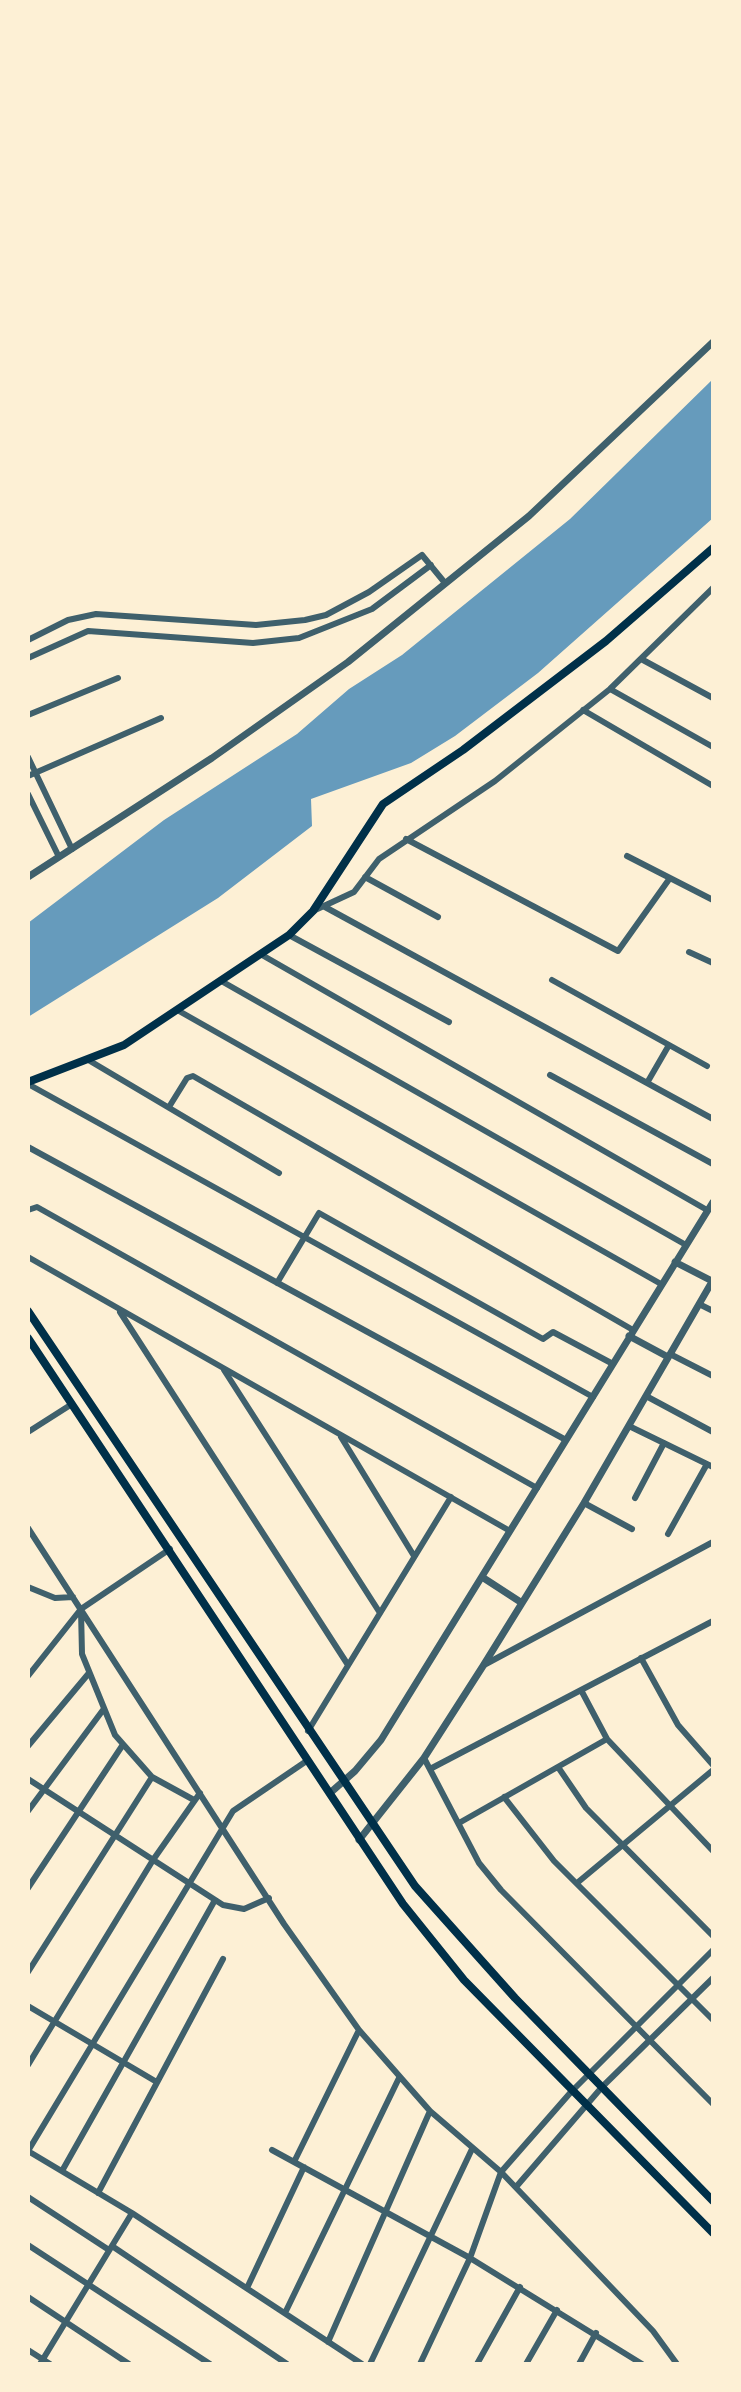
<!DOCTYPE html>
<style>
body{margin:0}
#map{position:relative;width:741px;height:2392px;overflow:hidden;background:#fdf0d5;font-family:Lato,sans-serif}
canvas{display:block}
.frame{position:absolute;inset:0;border:30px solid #fdf0d5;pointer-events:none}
</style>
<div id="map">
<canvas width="741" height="2392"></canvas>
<div class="frame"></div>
</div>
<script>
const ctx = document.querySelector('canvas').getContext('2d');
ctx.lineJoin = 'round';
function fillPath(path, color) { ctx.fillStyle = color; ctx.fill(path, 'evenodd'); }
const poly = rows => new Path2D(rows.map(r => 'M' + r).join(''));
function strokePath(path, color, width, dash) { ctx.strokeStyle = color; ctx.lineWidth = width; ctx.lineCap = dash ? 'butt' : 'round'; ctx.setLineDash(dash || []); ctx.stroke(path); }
fillPath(poly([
 [713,379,713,518,538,673,455,736,411,763,311,799,312,826,218,898,28,1017,28,923,164,820,297,734,349,689,402,655,570,519]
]), '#669bbc');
strokePath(poly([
 [28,640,68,620,96,614,256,625,305,620,326,615,369,592,422,555,445,583],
 [28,658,88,631,253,643,299,638,372,609,431,565],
 [643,660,713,698],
 [610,689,713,747],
 [583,710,713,786],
 [28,715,118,678],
 [28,757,72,849],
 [28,776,161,718],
 [28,794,59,857],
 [406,839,618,951,670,878],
 [627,856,713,900],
 [365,877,438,917],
 [325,907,713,1119],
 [313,911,354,892,379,859,495,781,610,689,713,588],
 [289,935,449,1022],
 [689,952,713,963],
 [262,955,707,1210],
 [552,980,707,1066],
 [223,982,686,1245],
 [179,1011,661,1284],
 [90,1061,279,1173],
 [550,1075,713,1164],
 [647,1083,669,1045],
 [28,1084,593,1397],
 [169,1107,187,1078,193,1076,633,1330],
 [28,1147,566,1440],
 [28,1210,37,1207,537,1488],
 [28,1257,510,1531],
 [277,1283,319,1213,543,1339,553,1332,613,1364],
 [699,1304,713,1311],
 [120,1312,348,1665],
 [670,1354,713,1376],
 [224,1370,380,1613],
 [646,1396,713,1432],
 [629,1426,713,1467],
 [28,1432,72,1404],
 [341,1437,414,1556],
 [635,1498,664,1443],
 [584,1503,632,1529],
 [28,1528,284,1924,359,2030,430,2111,501,2172,653,2331,677,2364],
 [668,1534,707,1464],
 [28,1587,55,1598,73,1597],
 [81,1610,82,1654,115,1735,152,1777,194,1800],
 [641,1658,678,1725,713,1765],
 [484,1665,713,1542],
 [28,1676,81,1609,170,1549],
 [581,1690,607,1739,713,1851],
 [308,1731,451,1497],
 [28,1746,89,1673],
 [424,1758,479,1863,501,1890,713,2104],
 [558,1767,586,1808,713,1936],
 [430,1769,713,1621],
 [28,1779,223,1905,244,1909,269,1898],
 [504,1797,554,1861,713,2020],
 [28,1811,103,1710],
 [459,1823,607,1739],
 [577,1883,713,1770],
 [28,1888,122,1746],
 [28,1972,152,1777],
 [28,2006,155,2081],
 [28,2065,153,1860,200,1793],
 [272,2150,470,2258,642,2364],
 [28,2151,233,1811,308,1760],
 [28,2151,132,2213,362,2364],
 [294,2162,359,2030],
 [62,2171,215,1900],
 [516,2187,602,2087,713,1978],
 [98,2193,223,1959],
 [28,2197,109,2250],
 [28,2245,210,2364],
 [112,2246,287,2364],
 [247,2288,304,2167],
 [28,2297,129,2364],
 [285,2313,399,2078],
 [328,2342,430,2111],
 [28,2350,50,2364],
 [40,2364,132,2213],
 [370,2364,472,2149],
 [420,2364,470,2258,501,2172,571,2092,713,1950],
 [477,2364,520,2287],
 [526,2364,557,2310],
 [579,2364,596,2333]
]), '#3f606c', 6);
strokePath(poly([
 [28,877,212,758,348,662,529,516,713,342],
 [675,1262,712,1281],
 [629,1336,668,1357],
 [482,1577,522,1603],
 [330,1793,355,1771,381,1740,713,1202],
 [359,1840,424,1758,483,1666,584,1503,713,1280]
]), '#3f606c', 7);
strokePath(poly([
 [28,1082,124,1045,289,935,313,911,383,804,463,750,606,641,713,548],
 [28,1311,415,1886,515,1998,713,2201],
 [28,1338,403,1904,464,1980,713,2233]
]), '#003049', 8);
</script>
